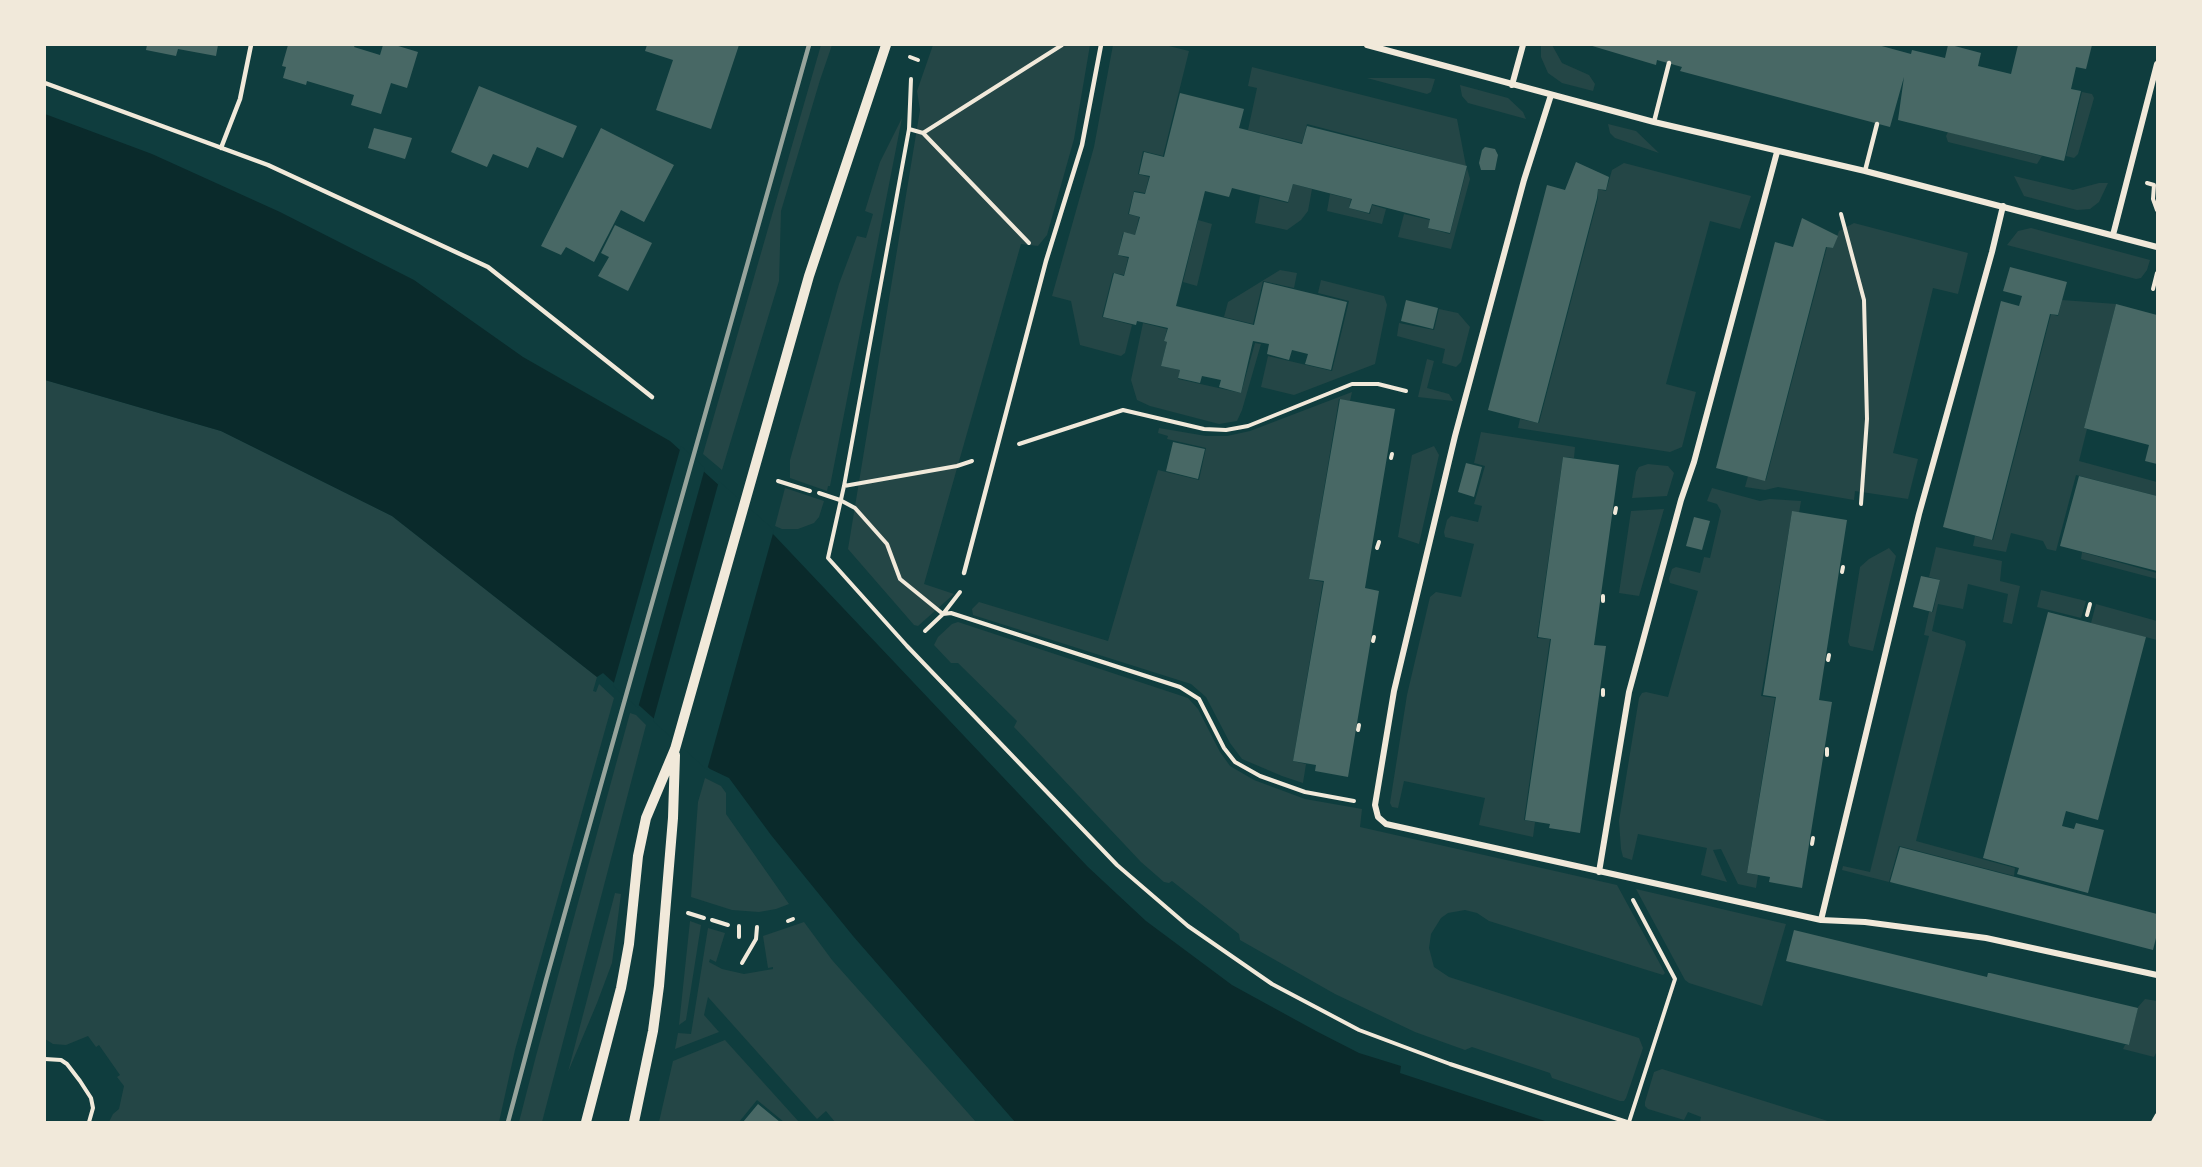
<!DOCTYPE html>
<style>
body{margin:0}
#map{position:relative;width:2202px;height:1167px;overflow:hidden;background:#0f3d3e;font-family:Manrope,sans-serif}
canvas{display:block}
.frame{position:absolute;inset:0;border:46px solid #f1e9da;pointer-events:none}
</style>
<div id="map">
<canvas width="2202" height="1167"></canvas>
<div class="frame"></div>
</div>
<script>
const ctx = document.querySelector('canvas').getContext('2d');
ctx.lineJoin = 'round';
function fillPath(path, color) { ctx.fillStyle = color; ctx.fill(path, 'evenodd'); }
const poly = rows => new Path2D(rows.map(r => 'M' + r).join(''));
function strokePath(path, color, width, dash) { ctx.strokeStyle = color; ctx.lineWidth = width; ctx.lineCap = dash ? 'butt' : 'round'; ctx.setLineDash(dash || []); ctx.stroke(path); }
fillPath(poly([
 [821,45,832,45,820,80,781,211,779,281,722,470,703,454],
 [933,45,1090,45,1074,139,1047,235,1038,246,1021,244,924,584,954,594,918,626,914,625,848,549,920,110,917,91],
 [1113,45,1165,45,1189,51,1163,156,1143,151,1138,174,1149,177,1145,193,1134,191,1128,214,1139,217,1135,235,1123,233,1118,255,1128,258,1124,275,1113,273,1102,317,1132,325,1125,353,1121,356,1080,345,1071,301,1052,296,1094,147],
 [1541,45,1552,45,1562,63,1589,75,1595,84,1593,91,1562,83,1548,73,1541,57],
 [1252,67,1457,119,1466,166,1307,124,1302,143,1248,130,1257,88,1248,86],
 [1367,78,1428,78,1435,79,1431,92,1427,94],
 [1460,85,1508,98,1523,112,1526,119,1468,103,1462,96],
 [2082,92,2092,94,2094,98,2078,154,2074,158,2066,156],
 [902,118,830,486,828,486,827,491,790,478,790,460,839,284,857,236,866,238,873,214,865,211,880,162],
 [1608,124,1636,131,1659,153,1615,138,1610,133],
 [1948,132,2042,156,2037,164,1948,142,1946,136],
 [1624,163,1751,196,1740,229,1710,221,1666,384,1696,392,1682,447,1670,452,1518,428,1520,419,1539,423,1598,198,1598,189,1606,191,1612,170],
 [1467,168,1470,179,1451,249,1398,237,1404,214,1430,220,1428,228,1450,234],
 [2014,176,2073,190,2099,183,2108,183,2099,202,2090,209,2077,210,2024,196],
 [1293,184,1312,189,1308,211,1301,220,1287,230,1255,223,1260,196,1288,203],
 [1330,194,1351,199,1349,208,1370,214,1372,205,1386,209,1382,224,1327,211],
 [1198,220,1212,224,1197,286,1183,282],
 [1854,223,1968,253,1958,294,1933,288,1893,453,1918,459,1908,499,1855,491,1854,500,1778,487,1765,490,1745,487,1748,476,1766,480,1827,247,1833,248,1839,231],
 [2031,228,2150,260,2147,270,2141,278,2136,279,2007,245,2018,231],
 [1280,270,1297,273,1294,288,1263,281,1253,324,1224,317,1228,302],
 [1321,280,1384,296,1387,305,1375,364,1294,395,1261,387,1268,356,1332,371,1349,301,1318,293],
 [2062,300,2116,304,2084,428,2087,429,2079,461,2157,482,2157,496,2076,475,2056,551,2047,549,2043,541,2011,533,2006,552,1973,546,1975,536,1993,540,2051,314,2058,316],
 [1439,309,1458,313,1470,327,1461,362,1456,367,1442,363,1445,349,1397,336,1399,323,1434,330],
 [1143,323,1167,329,1164,341,1167,342,1161,366,1180,370,1178,379,1241,393,1255,343,1261,344,1242,410,1237,421,1219,424,1150,406,1137,400,1131,380],
 [1427,359,1434,361,1427,388,1449,394,1453,401,1418,397],
 [45,380,221,431,392,516,597,677,593,691,596,692,599,684,614,698,515,1050,499,1122,109,1122,113,1114,119,1109,124,1086,117,1077,120,1075,99,1045,96,1047,88,1036,66,1045,53,1044,45,1039],
 [1352,392,1350,401,1339,399,1309,579,1323,582,1293,761,1306,764,1303,783,1282,776,1242,759,1230,743,1206,697,1191,684,973,615,972,609,979,602,1108,641,1158,470,1199,480,1206,448,1167,439,1168,436,1158,433,1159,428,1206,436,1227,436,1250,431],
 [1481,432,1575,447,1574,458,1563,457,1537,638,1550,639,1524,820,1535,822,1533,837,1479,825,1485,798,1404,781,1398,808,1392,807,1390,803,1407,695,1430,597,1436,592,1461,597,1474,544,1445,537,1444,532,1447,520,1451,516,1478,522,1482,506,1474,504,1485,466,1474,463],
 [1434,446,1439,455,1419,544,1398,537,1412,455],
 [1648,464,1668,466,1674,473,1667,496,1632,498,1636,472,1639,467],
 [785,488,824,501,819,517,814,523,798,529,782,529,775,526],
 [1712,488,1760,501,1770,499,1801,501,1799,513,1792,512,1761,696,1775,698,1747,873,1758,875,1756,888,1738,884,1721,849,1713,850,1727,882,1701,875,1707,848,1638,834,1632,860,1623,857,1621,849,1619,821,1639,698,1642,693,1646,692,1668,697,1698,591,1670,583,1669,579,1672,569,1676,567,1700,573,1704,557,1710,558,1721,511,1717,504,1707,501],
 [1664,509,1639,596,1619,593,1631,511],
 [1936,547,2002,561,2000,581,2020,586,2012,624,2003,622,2008,594,1968,584,1963,609,1938,604,1932,631,1965,641,1966,645,1916,841,2015,868,2014,876,1899,846,1889,882,1842,870,1843,866,1870,872,1929,636,1924,635,1929,612,1933,612,1940,580,1929,577],
 [1889,548,1896,556,1873,651,1850,646,1848,642,1860,567,1869,559],
 [2082,552,2157,573,2157,579,2081,559],
 [2041,590,2086,601,2081,618,2037,607],
 [2096,604,2157,621,2157,640,2091,623],
 [958,622,1188,698,1198,709,1220,752,1230,766,1254,780,1305,799,1362,809,1360,827,1617,885,1665,973,1663,975,1489,921,1477,913,1465,910,1448,913,1441,918,1431,934,1429,948,1434,967,1449,977,1639,1038,1643,1048,1626,1098,1624,1101,1620,1101,1552,1078,1550,1073,1472,1047,1465,1050,1415,1032,1335,994,1240,940,1239,934,1172,881,1169,883,1164,882,1141,862,1014,727,1017,721,958,663,951,663,934,645,938,637,952,624],
 [630,713,636,715,646,725,542,1122,519,1122,536,1056],
 [705,778,721,786,726,793,726,814,789,904,776,909,759,912,732,910,691,897,698,802],
 [1636,889,1786,924,1762,1006,1689,983,1685,980],
 [615,893,621,894,612,963,597,1003,568,1072],
 [690,921,701,925,686,1020,679,1025],
 [804,922,832,960,976,1122,835,1122,826,1111,817,1119,708,997,704,1015,719,1032,675,1049,678,1033,691,1034,708,928,725,933,716,962,710,959,709,962,722,969,744,974,773,969,773,967,768,968,763,936],
 [2145,999,2157,1001,2157,1051,2154,1057,2123,1049,2125,1045,2129,1045,2138,1007],
 [725,1040,799,1122,784,1122,757,1100,739,1122,659,1122,673,1061],
 [1662,1069,1831,1122,1700,1122,1701,1117,1688,1112,1684,1120,1648,1109,1645,1106,1645,1102,1654,1072]
]), '#244646');
fillPath(poly([
 [45,114,152,154,280,212,414,280,523,357,670,441,774,535,1088,867,1146,921,1232,985,1316,1031,1359,1053,1401,1066,1400,1073,1548,1122,1015,1122,853,936,771,835,729,778,710,769,603,673,597,677,392,516,221,431,45,380]
]), '#0a2a2b');
fillPath(poly([
 [681,446,705,468,638,708,613,686],
 [719,481,774,530,707,770,653,721]
]), '#0f3d3e');
fillPath(poly([
 [147,45,218,45,216,56,178,49,176,56,146,50],
 [288,45,355,45,354,47,380,55,383,45,395,45,418,52,407,88,391,83,381,114,351,105,354,95,307,81,306,85,283,78,286,67,282,66],
 [647,45,739,45,711,129,656,110,673,60,645,51],
 [1589,45,1878,45,1911,54,1912,50,1945,58,1948,45,1951,45,1981,53,1978,66,2011,74,2018,45,2092,45,2086,69,2076,67,2071,89,2081,91,2064,161,1898,120,1904,77,1890,127,1680,71,1682,67,1657,60,1656,65],
 [479,86,577,126,563,158,537,147,528,168,493,154,487,167,451,152],
 [1180,93,1244,109,1239,128,1302,144,1307,126,1467,166,1450,233,1428,228,1430,219,1372,204,1369,213,1349,208,1352,199,1293,184,1288,202,1232,188,1229,197,1205,191,1176,306,1254,325,1264,282,1347,302,1331,370,1305,364,1308,354,1292,350,1289,360,1267,354,1269,344,1253,341,1241,393,1219,387,1221,380,1202,376,1200,383,1178,378,1180,370,1161,366,1167,342,1164,341,1168,328,1137,321,1136,325,1103,317,1114,273,1124,276,1129,257,1118,255,1124,232,1135,235,1140,217,1129,214,1134,192,1145,194,1150,176,1139,174,1144,152,1164,157],
 [374,128,412,138,405,159,368,148],
 [601,128,674,165,644,222,621,210,594,262,566,247,561,255,541,246],
 [1485,147,1495,149,1498,155,1495,170,1481,170,1479,163,1482,150],
 [1576,162,1609,177,1606,190,1598,189,1597,198,1538,423,1488,410,1547,185,1565,190],
 [1802,218,1838,236,1833,248,1826,247,1765,481,1716,468,1775,242,1793,247],
 [615,225,652,243,628,291,598,276,609,257,601,253],
 [2010,267,2067,282,2058,315,2050,314,1992,540,1943,527,2001,301,2019,306,2022,296,2003,291],
 [1406,300,1438,308,1433,329,1401,321],
 [2116,304,2157,315,2157,464,2145,461,2149,445,2084,428],
 [1340,399,1395,409,1365,588,1379,591,1348,777,1315,771,1316,765,1293,761,1324,581,1309,579],
 [1173,442,1205,449,1198,479,1166,471],
 [1563,457,1619,465,1594,645,1606,646,1580,833,1549,828,1550,824,1525,820,1551,639,1538,637],
 [1466,463,1482,467,1474,497,1458,492],
 [2079,476,2157,496,2157,571,2060,546],
 [1792,511,1847,520,1819,700,1832,702,1802,888,1769,882,1770,877,1747,873,1776,697,1763,695],
 [1694,517,1710,521,1702,550,1686,546],
 [1921,576,1940,580,1932,612,1913,607],
 [2048,612,2146,637,2098,820,2066,811,2062,826,2074,829,2076,823,2104,830,2088,893,2017,874,2019,868,1983,858],
 [1900,847,2157,914,2157,934,2153,950,1890,882],
 [1794,930,1987,977,1988,973,1990,973,2138,1008,2129,1045,1786,961],
 [758,1104,780,1122,743,1122]
]), '#486865');
strokePath(poly([
 [910,57,918,60],
 [911,79,909,129,844,486,828,558,907,646,1117,865,1188,926,1272,984,1359,1030,1450,1064,1627,1122],
 [909,129,923,133,1029,243],
 [923,133,1062,45],
 [2147,183,2154,185,2153,199,2157,210],
 [1841,214,1864,300,1867,419,1861,504],
 [2153,289,2157,273],
 [1019,444,1123,410,1204,429,1226,430,1248,426,1352,384,1378,384,1406,391],
 [1391,458,1392,454],
 [778,481,810,491],
 [844,486,957,466,972,461],
 [819,493,840,500,855,508,887,544,900,579,943,614,951,613,1180,687,1199,699,1224,748,1235,762,1260,776,1305,792,1354,801],
 [1615,513,1616,508],
 [1377,548,1379,542],
 [1842,572,1843,567],
 [1603,601,1603,596],
 [2087,615,2090,604],
 [925,631,943,614,960,592],
 [1373,641,1374,637],
 [1828,660,1829,655],
 [1603,695,1603,690],
 [1358,730,1359,725],
 [1827,755,1827,749],
 [1812,844,1813,838],
 [688,913,704,918],
 [712,920,728,925],
 [788,921,793,919],
 [739,937,739,926],
 [742,963,756,939,757,927],
 [45,1059,61,1060,67,1064,80,1081,91,1098,93,1108,89,1122],
 [1629,1122,1675,979,1633,900],
 [2153,1122,2157,1115]
]), '#f1e9da', 4);
strokePath(poly([
 [45,83,268,165,488,267,652,397],
 [1654,122,1669,63],
 [221,148,240,99,251,45],
 [1865,171,1877,124],
 [964,573,1046,261,1082,145,1101,45]
]), '#f1e9da', 4.5);
strokePath(poly([
 [1367,45,1654,122,1865,171,2157,247],
 [1512,85,1523,45],
 [1551,95,1524,180,1455,436,1394,691,1375,805,1378,817,1386,824,1821,920,1865,922,1986,938,2157,975],
 [2113,235,2157,64],
 [1599,872,1629,692,1681,500,1694,462,1777,152],
 [1821,920,1919,514,1992,252,2003,206]
]), '#f1e9da', 6);
strokePath(poly([
 [586,1122,621,988,629,944,638,856,646,818,675,749,809,276,886,45],
 [634,1122,653,1031,659,986,673,818,675,755]
]), '#f1e9da', 10);
strokePath(poly([
 [508,1122,546,980,809,45]
]), '#97a49c', 4.5);
</script>
